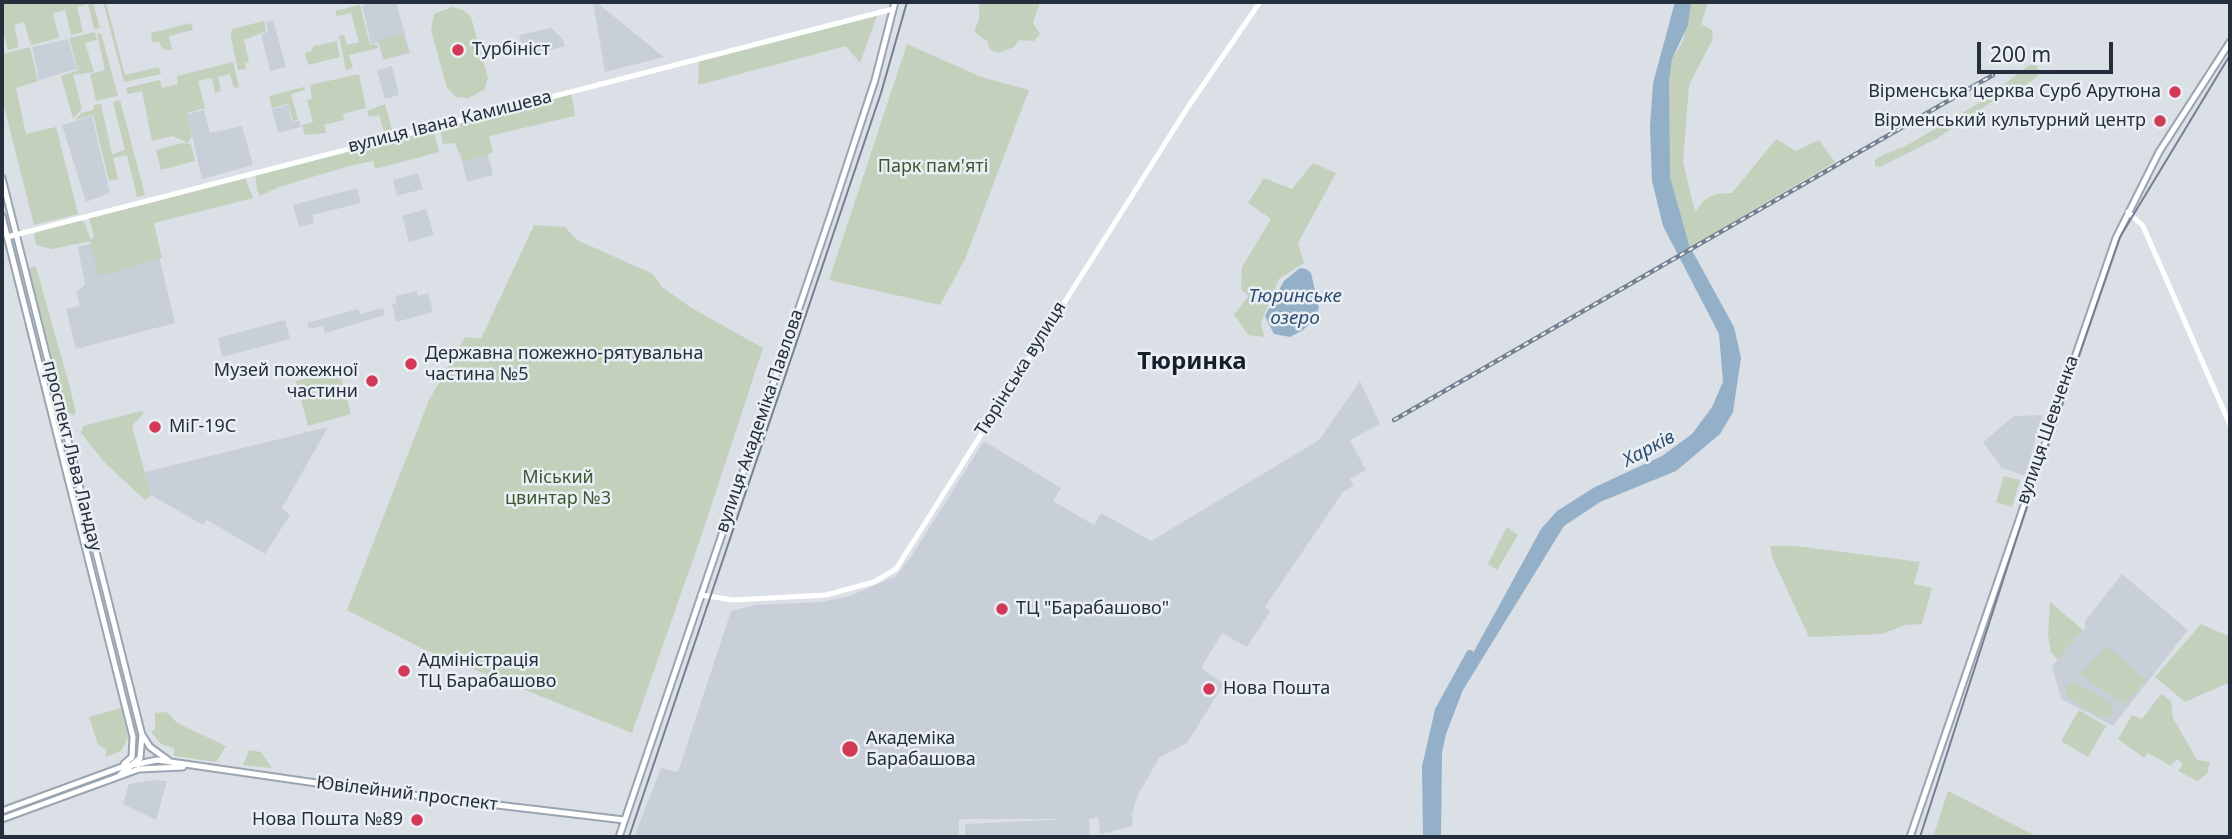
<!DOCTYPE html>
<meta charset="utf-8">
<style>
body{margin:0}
#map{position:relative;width:2232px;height:839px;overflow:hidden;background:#dbe0e6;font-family:"Noto Sans",sans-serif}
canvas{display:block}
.frame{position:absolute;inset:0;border:4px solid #252e3c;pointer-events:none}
.scale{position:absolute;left:1977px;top:42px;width:136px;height:32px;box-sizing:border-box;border:4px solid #252e3c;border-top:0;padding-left:9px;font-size:21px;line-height:24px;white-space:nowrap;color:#252e3c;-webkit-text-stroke:5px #eaeff4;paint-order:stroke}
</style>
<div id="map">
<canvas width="2232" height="839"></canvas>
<div class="frame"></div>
<div class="scale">200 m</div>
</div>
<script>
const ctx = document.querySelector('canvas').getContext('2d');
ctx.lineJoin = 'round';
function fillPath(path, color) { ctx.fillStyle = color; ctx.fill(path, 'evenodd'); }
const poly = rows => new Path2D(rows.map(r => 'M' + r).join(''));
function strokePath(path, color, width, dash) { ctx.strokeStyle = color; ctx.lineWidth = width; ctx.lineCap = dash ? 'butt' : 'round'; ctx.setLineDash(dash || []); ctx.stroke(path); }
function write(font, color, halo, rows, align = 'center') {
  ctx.font = font + ' "Noto Sans",sans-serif'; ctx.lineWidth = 5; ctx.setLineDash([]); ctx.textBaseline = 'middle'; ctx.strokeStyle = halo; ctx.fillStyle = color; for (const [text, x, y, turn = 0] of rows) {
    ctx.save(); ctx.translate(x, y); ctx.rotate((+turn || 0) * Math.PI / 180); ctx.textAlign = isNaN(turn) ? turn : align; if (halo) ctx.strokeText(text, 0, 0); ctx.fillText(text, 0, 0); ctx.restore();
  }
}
fillPath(poly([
 [368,2,396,2,410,53,383,60,378,42,371,44,362,6],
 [593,2,596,2,664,57,605,72],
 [273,20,286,67,270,71,261,34,268,32,266,22],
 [551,28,562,38,565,46,524,57,519,35],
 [68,39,77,69,39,80,32,47],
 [392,66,399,95,385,99,377,70],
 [288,105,292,122,299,121,301,127,278,133,272,109],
 [204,110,210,133,242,126,253,165,202,179,187,114],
 [92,116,110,193,86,202,62,125],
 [488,155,493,175,467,182,462,162],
 [418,173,423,189,397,196,393,180],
 [357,188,361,203,312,215,314,223,299,227,293,205],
 [426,209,434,235,409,242,402,216],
 [152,227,175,323,76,349,66,309,80,306,76,292,85,285,78,247],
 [417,291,418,296,428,293,433,312,396,322,392,304,397,303,395,296],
 [383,308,385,315,325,333,323,326,309,329,307,323,358,309,360,314],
 [285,320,290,339,222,357,218,338],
 [1360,381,1380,424,1350,440,1366,470,1350,479,1354,486,1343,492,1265,607,1270,612,1247,647,1222,633,1201,668,1224,684,1187,743,1159,758,1137,797,1132,815,1133,826,1100,834,1098,817,1089,819,1090,837,965,837,965,824,1066,819,959,819,959,837,634,837,661,768,678,772,731,611,754,605,821,602,850,596,896,576,911,557,984,441,1061,488,1053,501,1094,525,1101,513,1151,541,1319,440],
 [2043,415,2025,476,2002,468,1983,442,2014,416],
 [328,427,282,508,290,515,265,554,207,520,203,525,151,495,145,472],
 [2122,574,2188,630,2113,726,2061,699,2052,666,2085,628,2085,621],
 [155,780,167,781,156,820,123,804,129,784]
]), '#c9cfd8');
fillPath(poly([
 [2,2,93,2,100,28,94,29,88,4,77,7,83,32,71,35,65,10,53,13,59,38,31,45,24,22,14,25,19,47,8,50,2,28],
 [103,2,106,2,125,75,159,67,161,74,124,82],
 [979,2,1040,2,1033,23,1040,34,1034,41,1019,40,1014,47,998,53,990,49,987,41,974,32,979,19],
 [1691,2,1708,2,1701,24,1712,30,1713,39,1689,85,1683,162,1695,212,1704,200,1716,194,1732,193,1776,139,1796,151,1819,140,1835,162,1690,247,1680,219,1670,177,1668,133,1669,81,1672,59,1683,41],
 [360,5,370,45,377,44,378,48,349,55,353,68,346,70,339,36,344,35,347,45,359,42,351,13,337,16,335,11],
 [452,7,463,10,471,17,488,78,484,90,468,98,456,97,447,88,431,30,434,14],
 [878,13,860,63,846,46,698,85,699,59],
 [264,21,266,31,244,40,249,62,245,64,246,69,238,70,231,38,232,29],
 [191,23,193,30,169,36,172,50,163,49,159,42,152,42,151,33],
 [95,32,97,40,85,43,94,72,73,75,82,108,73,119,61,76,78,70,69,38],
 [101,33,118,96,96,101,90,74,105,70,97,34],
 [403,34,408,52,384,59,379,40],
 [337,41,340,57,308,65,305,53,311,51,314,46],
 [907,44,981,77,1029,90,965,259,940,305,829,280],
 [30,47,38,81,16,88,26,134,56,127,78,214,34,225,2,98,2,54],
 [233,62,239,87,234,88,230,74,218,77,221,91,215,93,212,78,198,81,205,108,187,113,192,136,188,143,173,136,152,141,142,91,128,94,126,88,160,80,162,88,178,84,177,76],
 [2031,64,2037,66,2039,75,2019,90,1990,103,1936,139,1880,167,1875,166,1875,160,1883,155,1906,146,1979,103],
 [359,74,366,108,343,114,344,120,324,125,326,133,305,135,302,125,313,122,307,100,312,99,310,85],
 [304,87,305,90,291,94,298,120,293,121,288,104,272,108,269,96],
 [571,91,575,116,489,136,493,152,488,155,463,162,455,143,443,144,439,124],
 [120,100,145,195,137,197,127,155,113,158,118,179,109,181,93,115,75,120,81,113,93,110,94,105,101,104,112,154,125,150,113,102],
 [385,104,392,130,384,132,379,115,369,117,367,111],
 [430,130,434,132,439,152,375,169,373,161,349,166,279,187,260,196,257,191,255,172],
 [182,143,191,144,195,161,161,170,156,150],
 [1313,163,1336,173,1298,243,1304,263,1279,279,1261,322,1264,337,1248,335,1234,314,1249,296,1241,289,1242,267,1271,219,1248,203,1264,178,1292,189],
 [244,175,253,198,154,223,162,258,99,276,90,241,52,249,36,245,34,235,40,228,78,218,84,222,91,240,94,235,88,216],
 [534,225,565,227,577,240,653,274,662,287,690,307,763,348,702,534,632,733,421,648,347,610,429,400,465,337,481,339],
 [16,252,29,307,61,434,13,253],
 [33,266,36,267,70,388,76,413,73,416,66,410,29,269],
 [339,370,351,414,308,426,296,381],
 [141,411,144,413,132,426,151,495,145,500,105,463,81,433,83,426],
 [2004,476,2020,480,2012,507,1996,502],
 [1507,527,1518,535,1497,570,1488,564],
 [1770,546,1796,546,1920,562,1914,584,1932,588,1922,624,1905,625,1882,634,1809,637,1772,557],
 [2050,602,2083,630,2058,660,2051,652,2048,635],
 [2201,624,2230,637,2230,682,2185,702,2155,677],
 [2107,646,2147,680,2125,704,2079,675],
 [2074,682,2110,702,2114,709,2111,716,2100,717,2067,697,2065,688],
 [2161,694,2171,701,2173,718,2197,760,2210,762,2207,774,2197,781,2178,771,2183,764,2177,759,2171,766,2148,753,2144,758,2118,739,2132,715,2142,719],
 [121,708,128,738,121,751,106,757,106,749,98,745,89,717],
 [2079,710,2106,726,2088,757,2061,741],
 [167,712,177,723,226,746,216,762,174,756,174,748,161,744,151,732,155,729,155,713],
 [249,750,261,752,272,768,243,765],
 [1948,791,2038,837,1933,837]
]), '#c2d0bc');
fillPath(poly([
 [1675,2,1691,2,1688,25,1672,59,1669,81,1670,177,1689,245,1734,327,1741,358,1733,412,1720,434,1676,471,1600,502,1564,526,1463,690,1446,734,1442,753,1441,837,1428,837,1425,801,1429,756,1438,717,1541,529,1557,511,1595,487,1662,456,1692,434,1712,407,1723,382,1719,334,1663,226,1652,181,1650,127,1653,83],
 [1300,268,1306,269,1311,273,1319,308,1314,320,1303,330,1290,337,1274,334,1265,316,1284,281]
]), '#94b0c8');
strokePath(poly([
 [1427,837,1426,767,1439,710,1470,654]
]), '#94b0c8', 8);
const primary = poly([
 [2,178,142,735,140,758,120,775],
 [2,216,133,737,132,757,124,764],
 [143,736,150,747,168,760],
 [2,811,119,768,157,760,337,786,624,820],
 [2,819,139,769,183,767],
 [619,837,831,214,875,80,895,2],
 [1910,837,2116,238,2159,152,2230,42]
]);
strokePath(primary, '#9aa5b2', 9);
strokePath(poly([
 [2128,212,2143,226,2230,425],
 [7,237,893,9],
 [701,595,733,600,826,595,874,582,896,569,1188,107,1260,2]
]), '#fff', 5);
strokePath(primary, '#fff', 5);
strokePath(poly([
 [629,837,881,93,907,2],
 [1920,837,2028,503,2120,237,2230,55]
]), '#748090', 2);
const rail = poly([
 [1394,420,1993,75]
]);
strokePath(rail, '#748090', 4.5);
strokePath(rail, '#eaeff4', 2, [5]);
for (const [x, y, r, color] of [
 [458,50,7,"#d23957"],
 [2175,92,7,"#d23957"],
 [2160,121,7,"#d23957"],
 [411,364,7,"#d23957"],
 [372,381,7,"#d23957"],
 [155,427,7,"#d23957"],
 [1002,609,7,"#d23957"],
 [404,671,7,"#d23957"],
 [1209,689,7,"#d23957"],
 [850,749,9,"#d23957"],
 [417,820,7,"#d23957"]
]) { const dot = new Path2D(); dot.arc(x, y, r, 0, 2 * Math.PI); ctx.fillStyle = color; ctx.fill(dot); strokePath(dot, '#eaeff4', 2.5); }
write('18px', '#252e3c', '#eaeff4', [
 ["Турбініст",472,50],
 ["Вірменська церква Сурб Арутюна",2161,92,"right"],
 ["Вірменський культурний центр",2146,121,"right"],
 ["Державна пожежно-рятувальна",425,354],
 ["частина №5",425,375],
 ["Музей пожежної",358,371,"right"],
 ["частини",358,392,"right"],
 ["МіГ-19С",169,427],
 ["ТЦ \"Барабашово\"",1016,609],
 ["Адміністрація",418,661],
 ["ТЦ Барабашово",418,682],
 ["Нова Пошта",1223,689],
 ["Академіка",866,739],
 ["Барабашова",866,760],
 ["Нова Пошта №89",403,820,"right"]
], 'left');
write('18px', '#252e3c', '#eaeff4', [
 ["вулиця Івана Камишева",450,122,-14],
 ["Тюрінська вулиця",1021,369,-58],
 ["вулиця Академіка Павлова",760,421,-71],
 ["вулиця Шевченка",2048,430,-71],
 ["проспект Льва Ландау",72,456,76],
 ["Ювілейний проспект",407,794,7]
]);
write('18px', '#3b5831', '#eaeff4', [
 ["Парк пам'яті",933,167],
 ["Міський",558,478],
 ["цвинтар №3",558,499]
]);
write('italic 19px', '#2e4f71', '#eaeff4', [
 ["Тюринське",1295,297],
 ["озеро",1295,319],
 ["Харків",1649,449,-28]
]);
write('bold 24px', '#171f2d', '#eaeff4', [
 ["Тюринка",1192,362]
]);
</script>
